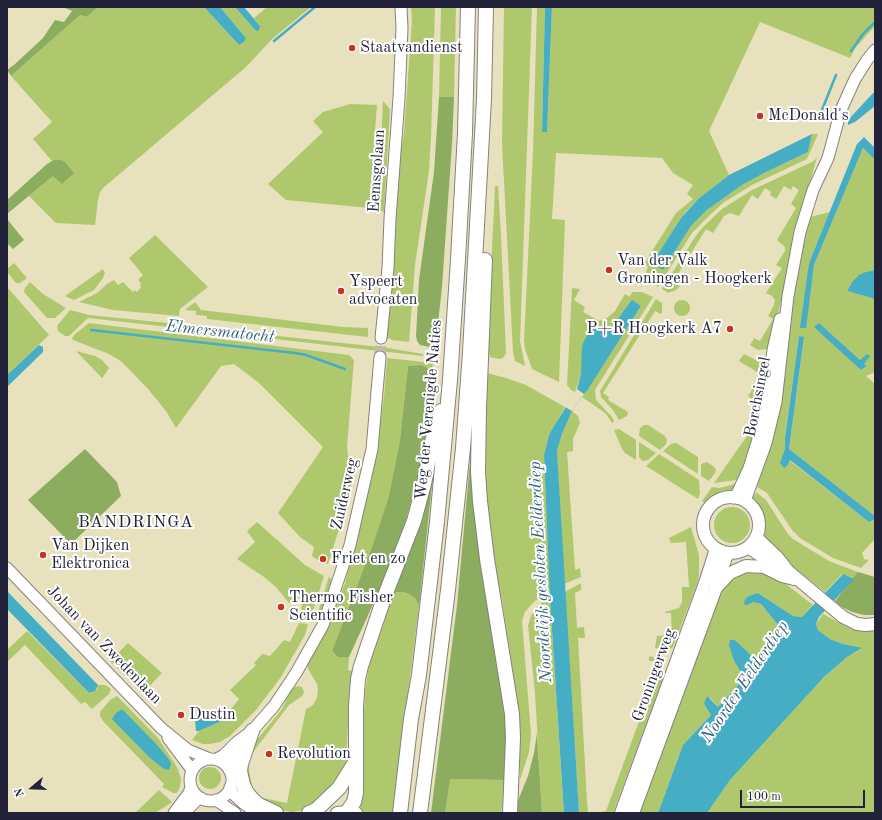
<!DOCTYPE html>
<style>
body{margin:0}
#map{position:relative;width:882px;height:820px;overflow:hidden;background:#e8e1bd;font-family:"Old Standard TT",serif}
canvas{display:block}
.frame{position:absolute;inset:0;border:8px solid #22223b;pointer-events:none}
.north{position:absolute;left:12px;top:768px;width:40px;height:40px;-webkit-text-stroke:3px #fff;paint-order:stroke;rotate:251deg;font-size:11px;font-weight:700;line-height:16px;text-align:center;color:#22223b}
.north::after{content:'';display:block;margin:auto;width:14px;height:18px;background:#22223b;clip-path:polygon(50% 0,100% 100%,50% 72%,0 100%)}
.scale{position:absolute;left:740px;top:790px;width:125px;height:18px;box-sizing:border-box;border:2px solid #22223b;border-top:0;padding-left:5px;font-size:12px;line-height:14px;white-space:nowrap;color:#22223b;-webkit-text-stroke:3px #fff;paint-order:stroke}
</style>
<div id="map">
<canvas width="882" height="820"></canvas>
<div class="frame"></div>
<div class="north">N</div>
<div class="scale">100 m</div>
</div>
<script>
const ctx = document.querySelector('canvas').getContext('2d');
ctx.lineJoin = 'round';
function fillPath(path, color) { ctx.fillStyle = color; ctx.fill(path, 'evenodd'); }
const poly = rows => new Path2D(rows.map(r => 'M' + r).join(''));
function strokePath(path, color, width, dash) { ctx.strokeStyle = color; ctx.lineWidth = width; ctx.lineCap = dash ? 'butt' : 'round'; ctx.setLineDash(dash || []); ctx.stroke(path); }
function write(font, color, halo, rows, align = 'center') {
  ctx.font = font + ' "Old Standard TT",serif'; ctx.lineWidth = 4; ctx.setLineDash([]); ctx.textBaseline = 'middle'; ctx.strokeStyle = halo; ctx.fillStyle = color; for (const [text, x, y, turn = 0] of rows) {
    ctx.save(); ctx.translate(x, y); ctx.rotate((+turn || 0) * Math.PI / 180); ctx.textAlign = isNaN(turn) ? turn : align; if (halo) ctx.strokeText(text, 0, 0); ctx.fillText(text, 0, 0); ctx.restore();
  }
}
fillPath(poly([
 [98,7,204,7,239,45,246,38,220,7,235,7,256,31,260,26,254,18,267,7,311,7,272,39,246,67,103,188,100,192,98,200,95,225,56,223,29,196,53,176,54,160,52,161,33,139,52,122,11,76,80,15,87,17],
 [411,7,435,7,431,138,429,171,415,265,409,342,391,340,391,339,387,338,393,273,391,269,398,170,404,132,412,21],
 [441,7,456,7,454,97,439,97],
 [504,7,532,7,520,341,525,366,515,361,513,352,502,143],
 [537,7,545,7,542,132,547,132,552,7,875,7,875,26,856,47,850,58,760,22,709,131,729,175,698,199,690,207,681,218,652,263,663,269,691,226,707,210,742,185,764,173,808,152,812,134,818,134,807,159,752,185,723,203,712,213,692,233,658,287,651,281,646,272,648,267,644,264,676,213,693,199,687,194,693,185,673,173,662,158,556,153,552,219,565,220,559,382,532,369,525,349,524,342,533,152],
 [383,101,390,109,384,212,378,210],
 [350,104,377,105,369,208,286,200,268,184,323,132,313,121,323,112],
 [863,148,875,160,875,270,866,272,847,291,875,299,875,344,873,346,875,348,875,372,866,376,875,384,875,516,789,449,804,338,799,336,785,437,785,449,781,463,784,467,789,460,869,522,875,519,875,539,862,553,864,559,869,560,861,568,833,558,800,538,792,530,767,493,757,487,758,484,754,483,801,247,810,217,830,212,809,263,805,328,814,265],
 [819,323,864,364,867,366,861,370],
 [817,157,805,200,771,343,767,349,758,350,750,345,754,338,760,341,773,319,768,316,774,305,775,300,772,296,766,293,782,268,776,265,785,251,785,247,777,240,796,208,791,204,799,190,793,186,791,190,784,186,776,199,770,195,771,192,765,188,758,199,752,195,739,216,730,213,724,216,713,233,706,229,673,282,680,286,676,290,668,293,662,289,695,237,703,227,722,209,752,190,814,161],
 [495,186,498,186,501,235,506,353,504,357,500,359,490,357,490,355,487,354],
 [155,235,208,287,180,309,179,316,113,310,79,302,97,293,107,284,114,280,118,285,123,282,133,292,134,290,137,292,141,287,140,285,141,283,138,280,143,275,129,258],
 [14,263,27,278,20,283,16,283,7,272,7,269],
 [103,269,105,273,103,278,94,290,74,300,65,296],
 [30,282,43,294,66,308,55,318,47,318,24,292,25,288],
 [7,287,49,335,7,375],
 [572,288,580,289,574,300,585,307,583,312,599,321,607,318,615,311,625,294,630,297,632,292,642,292,653,297,595,390,596,400,612,417,614,422,612,423,606,414,601,410,582,397,587,391,641,306,631,301,611,328,582,362,581,374,575,392,571,390,567,385],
 [656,299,662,303,662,313,661,314,655,311,603,393,609,397,608,400,628,412,627,416,619,420,613,410,601,397,600,391],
 '674 308a8 8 0 1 1 16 0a8 8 0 1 1-16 0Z',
 [195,302,201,310,343,327,368,328,368,337,207,319,207,316,196,315,196,311,185,310],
 [70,310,89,315,178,324,178,328,88,318,69,336,65,336,58,331,57,326],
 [89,323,349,355,354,360,347,446,349,466,355,470,347,504,328,564,318,560,312,556,314,547,300,537,278,513,323,447,259,383,234,364,221,366,176,428,166,411,148,389,122,362,109,354,73,340,72,338,75,334],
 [206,328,388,348,423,354,423,356,205,331],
 [76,351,95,356,102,360,109,368,106,373,102,378],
 [744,354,766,365,761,418,741,477,738,476,737,480,714,483,754,426,748,422,756,409,757,405,754,401,748,396,762,375,739,361],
 [387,358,433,363,432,370,421,365,408,366,400,440,388,499,373,544,332,651,338,657,349,657,348,670,353,671,350,685,346,764,337,784,311,808,293,812,280,810,262,802,254,797,249,790,246,784,244,771,245,760,252,746,282,709,292,688,298,686,302,687,304,692,302,696,289,705,247,760,254,796,287,803,306,709,313,705,317,698,318,690,317,684,311,674,308,668,307,664,323,637,345,583,371,481,384,397],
 [487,373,506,378,526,385,565,407,549,435,544,455,550,591,542,595,543,597,535,601,530,606,525,612,522,621,531,734,529,752,520,780,520,767,518,761,514,679,502,600,494,565,485,478,485,434],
 [572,411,578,416,580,423,573,439,573,451,567,452,575,570,580,568,581,577,564,584,557,451,562,434],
 [644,425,648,425,665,436,667,440,666,444,660,450,639,436,640,428],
 [619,429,636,440,636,460,625,453,622,449,614,430],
 [639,442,656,453,648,460,643,461,639,457],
 [676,443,698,457,698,474,663,451,671,444],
 [659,454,699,480,700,493,698,499,646,466],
 [707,462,714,467,716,470,715,473,709,481,701,476,701,465,703,463],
 [735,484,734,487,736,488,730,493,708,502,705,503,702,501,712,487,719,488],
 [756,492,766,500,788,534,793,539,829,561,858,572,854,579,842,574,825,592,778,555,763,540,761,516,754,502,752,495,755,495],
 '714 525a18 18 0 1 1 36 0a18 18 0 1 1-36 0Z',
 [257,522,305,565,324,576,311,617,301,616,302,603,301,597,289,603,276,587,264,577,237,559,255,542,247,531],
 [691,527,699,555,699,573,698,581,673,647,669,650,655,648,657,636,672,635,671,613,665,613,665,612,679,608,682,602,682,587,689,587,686,542,671,543,669,538],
 [763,570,782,581,813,605,802,617,793,616,758,593,753,602,761,604,778,625,779,638,776,644,764,658,759,660,755,659,735,640,729,646,734,661,746,678,718,707,710,698,704,704,711,715,683,745,658,813,640,813,724,584,740,572],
 [329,576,333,584,320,619,316,619],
 [581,583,581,590,575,593,577,628,584,627,585,638,578,638,587,802,588,812,594,812,594,813,579,813,565,592],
 [396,592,403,592,409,594,415,598,419,606,393,813,363,813,359,809,360,793,365,693,370,657,383,626,391,599],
 [550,599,564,813,542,813,535,693,528,625,531,616,536,608,545,600,546,601],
 [823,614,849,628,864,631,875,630,875,813,707,813,730,780,824,677,847,657,861,649,843,644,830,639,818,630,816,624],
 [299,623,308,624,305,635,281,677,256,710,230,736,220,742,210,744,203,744,192,740,199,731,222,721,226,716,224,712,231,709,239,699,230,690,256,665,254,663,262,654,270,656,284,640,290,642],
 [27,631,89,693,97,689,98,685,105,685,111,689,109,694,92,709,85,702,81,704,25,645,7,662,7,650],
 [128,643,162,673,143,693,110,661],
 [651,656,661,664,664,676,613,813,601,813,601,812,606,811,655,678,655,661,649,661,649,657],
 [117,696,158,738,177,767,181,778,180,787,177,793,173,793,162,787,164,784,103,721,100,716,100,712,110,700],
 '199 778a11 11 0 1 1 22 0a11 11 0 1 1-22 0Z',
 [449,779,506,780,501,813,445,813],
 [159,790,172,802,171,803,155,813,135,813]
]), '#b0c86d');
fillPath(poly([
 [63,7,98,7,87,17,80,15,11,76,7,70,15,64,43,38,55,20,64,22,72,11],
 [439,97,454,97,452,144,442,287,437,333,435,346,434,346,434,348,420,345,417,341,416,336,419,280,434,172],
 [54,160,60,160,65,162,74,173,62,184,53,176,7,214,7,200,47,164],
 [7,219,24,240,13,249,7,243],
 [421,365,432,370,427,428,420,471,403,530,389,569,349,657,338,657,332,651,373,544,388,499,400,440,408,366],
 [472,440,506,704,506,780,450,779,445,813,431,813,457,605],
 [85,449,117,482,121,496,71,544,28,500],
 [432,467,434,467,419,606,415,598,409,594,403,592,396,592,391,599],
 [858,572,875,577,875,615,864,615,852,612,842,607,835,601],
 [537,733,542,813,513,813,528,776,534,753]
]), '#8cac60');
fillPath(poly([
 [204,7,220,7,246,38,244,42,239,45],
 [235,7,244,7,260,26,259,30,256,31],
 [545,7,552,7,547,132,542,132],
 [875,91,875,106,855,122,848,125,848,120],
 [812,134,808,152,764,173,742,185,707,210,691,226,663,270,652,263,681,218,698,199,729,175],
 [864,137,875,148,875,160,863,148,814,265,806,328,800,328,809,263,857,144],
 [875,270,875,299,847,291,853,281,859,275,866,272],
 [632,300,641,306,587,391,584,394,572,411,562,434,557,451,579,813,564,813,550,599,544,455,549,435,554,426,577,389,581,374,582,346,584,341,591,329,611,328,631,301],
 [819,323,860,360,867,354,870,356,864,364,867,366,861,370,814,327],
 [799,336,804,337,789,449,875,516,875,519,869,522,790,460,787,466,784,468,780,463,785,449,785,438],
 [39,345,43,347,43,352,7,387,7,375],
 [843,574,854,579,819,617,816,624,818,630,830,639,843,644,862,648,847,657,824,677,730,780,707,813,658,813,683,745,711,715,704,704,707,696,718,707,745,678,734,661,729,646,730,640,735,640,755,659,759,660,764,657,776,645,779,638,778,625,761,604,753,602,747,605,744,604,745,599,749,596,758,593,793,616,802,617],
 [7,591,98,685,95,691,89,693,7,609],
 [122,709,158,746,170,761,171,764,169,770,164,769,149,757,112,719,116,713],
 [214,710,224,712,226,716,222,721,199,731,196,731,195,720,202,718,205,720]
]), '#45adc4');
fillPath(poly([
 [577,389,584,394,572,411,565,407]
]), '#e8e1bd');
strokePath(poly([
 [274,41,315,7],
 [851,51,863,34,875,22],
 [822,110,836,75],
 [91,330,295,353,306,355,345,369]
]), '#45adc4', 2.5);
strokePath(poly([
 [380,357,381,338]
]), '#c0bba3', 11, [11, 5.5]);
const secondary = poly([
 [381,338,388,268,390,219,399,98,402,28,401,7],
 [733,498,737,494,749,468,761,430,768,392,773,350,780,319],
 [746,502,746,498,766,443,776,402,788,296,800,232,813,190,828,158,841,110,855,79,867,60,875,50],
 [7,568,161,728,188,750,210,759],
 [168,738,192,770],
 [217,759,224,755,237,742,252,731,274,706,296,673,323,625,350,545,372,449,380,357],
 '190 780a21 21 0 1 1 42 0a21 21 0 1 1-42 0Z',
 [229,770,231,762,245,741],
 [230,787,233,794,243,803,257,813],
 [216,800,235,813],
 [174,813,189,793,191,787],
 [184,813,197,800,201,798]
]);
const primary = poly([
 '703 525a28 28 0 1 1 56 0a28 28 0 1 1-56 0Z',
 [756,537,777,557,788,571,843,617,857,624,866,625,875,624],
 [747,548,751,549,776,566],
 [717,587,730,573,746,566,764,567,782,576,794,579],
 [337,813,347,812,356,813],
 [621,813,705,583,715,552,714,547],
 [633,813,716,588,720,573,727,555,729,553]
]);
const highway = poly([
 [485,260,479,408,478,472,480,501,487,559,512,714,513,738,510,813],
 [252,731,241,764,240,771,243,785,247,793,254,801,259,805,276,813],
 [347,812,354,802,356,793,356,706,358,679,361,666,384,598,414,521,424,484,432,442,441,411],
 [309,813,316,810,339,788,356,761],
 [400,813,411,719,419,675,437,522,450,380,458,259,465,133,468,7],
 [420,813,448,590,463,448,470,352,484,99,486,7]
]);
strokePath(secondary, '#85827c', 13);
strokePath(primary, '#85827c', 14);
strokePath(highway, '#85827c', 16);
strokePath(secondary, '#fff', 11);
strokePath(primary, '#fff', 12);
strokePath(highway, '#fff', 14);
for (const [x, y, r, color] of [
 [352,48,4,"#c8321e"],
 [760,116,4,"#c8321e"],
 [609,270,4,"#c8321e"],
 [341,291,4,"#c8321e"],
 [730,329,4,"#c8321e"],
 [43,555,4,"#c8321e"],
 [323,559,4,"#c8321e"],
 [281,607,4,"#c8321e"],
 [181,715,4,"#c8321e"],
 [269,754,4,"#c8321e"]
]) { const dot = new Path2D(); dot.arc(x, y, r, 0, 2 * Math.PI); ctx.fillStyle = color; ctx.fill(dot); strokePath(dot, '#fff', 1.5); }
write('16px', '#22223b', '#fff', [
 ["Staatvandienst",360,48],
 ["McDonald's",768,116],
 ["Van der Valk",617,261],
 ["Groningen - Hoogkerk",617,279],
 ["Yspeert",349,282],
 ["advocaten",349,300],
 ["P+R Hoogkerk A7",722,329,"right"],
 ["Van Dijken",51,546],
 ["Elektronica",51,564],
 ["Friet en zo",331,559],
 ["Thermo Fisher",289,598],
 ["Scientific",289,616],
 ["Dustin",189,715],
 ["Revolution",277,754]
], 'left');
write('16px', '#22223b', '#fff', [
 ["Eemsgolaan",377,171,-86],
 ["Borchsingel",758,397,-79],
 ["Weg der Verenigde Naties",429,410,-85],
 ["Zuiderweg",345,494,-77],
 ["Johan van Zwedenlaan",104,645,46],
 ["Groningerweg",654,675,-70]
]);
write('italic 17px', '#326179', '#fff', [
 ["Elmersmatocht",220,332,6],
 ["Noordelijk gesloten Eelderdiep",541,572,-93],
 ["Noorder Eelderdiep",745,682,-56]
]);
ctx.letterSpacing = '1px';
write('17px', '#22223b', '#fff', [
 ["BANDRINGA",136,523]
]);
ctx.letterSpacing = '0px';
</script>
